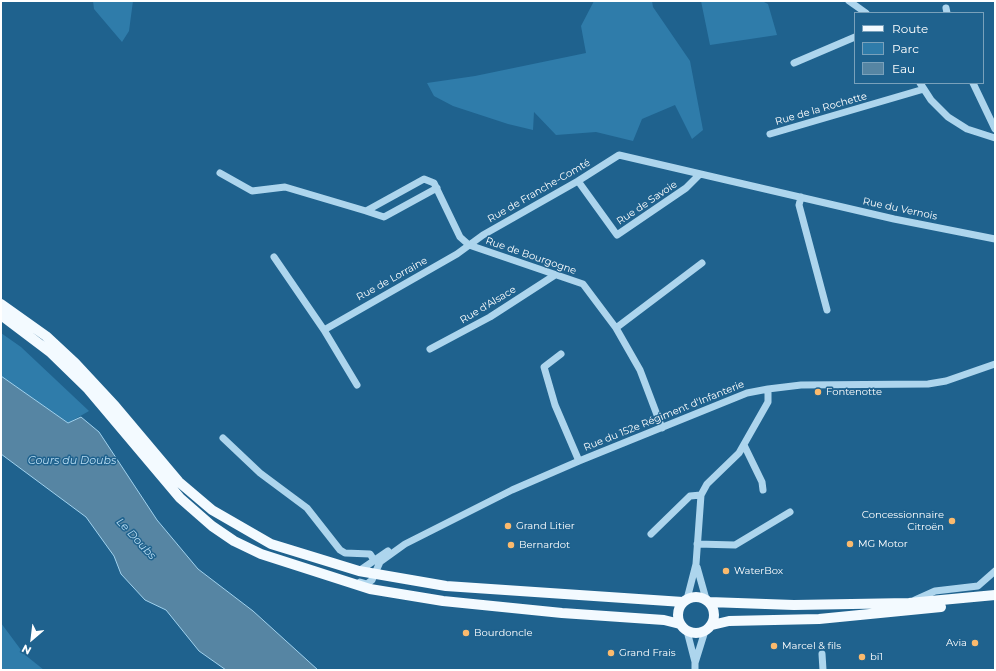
<!DOCTYPE html>
<meta charset="utf-8">
<style>
body{margin:0}
#map{position:relative;width:996px;height:671px;overflow:hidden;background:#1f628e;font-family:Montserrat,sans-serif}
canvas{display:block}
.frame{position:absolute;inset:0;border:2px solid #fff;pointer-events:none}
.legend{position:absolute;left:854px;top:12px;width:130px;height:72px;box-sizing:border-box;background:#1f628e;border:1px solid #79a1bb;margin:0;padding:5px 7px;list-style:none;font-size:12px;color:#fff}
.legend li{display:flex;align-items:center;gap:8px;height:20px}
.legend b{width:20px;border:1px solid #79a1bb}
.north{position:absolute;left:12px;top:619px;width:40px;height:40px;-webkit-text-stroke:3px #1f628e;paint-order:stroke;rotate:208deg;font-size:11px;font-weight:700;line-height:16px;text-align:center;color:#fff}
.north::after{content:'';display:block;margin:auto;width:14px;height:18px;background:#fff;clip-path:polygon(50% 0,100% 100%,50% 72%,0 100%)}
</style>
<div id="map">
<canvas width="996" height="671"></canvas>
<div class="frame"></div>
<ul class="legend">
<li><b style="height:5px;background:#f3faff"></b>Route</li>
<li><b style="height:11px;background:#2f7caa"></b>Parc</li>
<li><b style="height:11px;background:#5685a3"></b>Eau</li>
</ul>
<div class="north">N</div>
</div>
<script>
const ctx = document.querySelector('canvas').getContext('2d');
ctx.lineJoin = 'round';
function fillPath(path, color) { ctx.fillStyle = color; ctx.fill(path, 'evenodd'); }
const poly = rows => new Path2D(rows.map(r => 'M' + r).join(''));
function strokePath(path, color, width, dash) { ctx.strokeStyle = color; ctx.lineWidth = width; ctx.lineCap = dash ? 'butt' : 'round'; ctx.setLineDash(dash || []); ctx.stroke(path); }
function write(font, color, halo, rows, align = 'center') {
  ctx.font = font + ' Montserrat,sans-serif'; ctx.lineWidth = 3; ctx.setLineDash([]); ctx.textBaseline = 'middle'; ctx.strokeStyle = halo; ctx.fillStyle = color; for (const [text, x, y, turn = 0] of rows) {
    ctx.save(); ctx.translate(x, y); ctx.rotate((+turn || 0) * Math.PI / 180); ctx.textAlign = isNaN(turn) ? turn : align; if (halo) ctx.strokeText(text, 0, 0); ctx.fillText(text, 0, 0); ctx.restore();
  }
}
fillPath(poly([
 [93,1,133,1,129,31,122,42,94,9],
 [594,1,652,1,653,7,690,61,703,130,692,139,675,105,642,119,633,141,596,132,556,135,534,112,533,130,508,124,453,106,434,96,427,83,475,76,586,53,581,26],
 [701,1,762,1,768,4,777,35,710,45],
 [1,333,21,347,89,411,68,423,1,376],
 [1,623,24,654,44,670,1,670]
]), '#2f7caa');
const water = poly([
 [1,376,68,423,81,417,99,432,157,520,198,569,253,611,318,670,226,670,199,651,166,610,145,600,121,574,114,556,86,517,1,454,1,376]
]);
fillPath(water, '#5685a3');
strokePath(water, '#a1d2ee', 1);
strokePath(poly([
 [849,1,866,13],
 [946,8,947,13],
 [794,63,855,37],
 [920,83,931,100,948,117,967,129,995,138],
 [973,83,995,129],
 [770,134,924,89],
 [220,173,252,191,285,187,366,211,424,179,434,183,460,237,469,245,583,284,616,328,640,370,662,428],
 [578,181,617,235,686,188,700,174],
 [801,197,799,205,827,310],
 [366,211,384,217,437,188],
 [274,257,324,330],
 [616,328,702,263],
 [430,349,490,317,555,275],
 [561,354,544,367,555,405,579,461],
 [357,385,324,330,457,254,483,235,578,181,619,155,894,219,995,239],
 [223,438,260,473,307,508,340,550,345,553,370,554,374,560],
 [744,445,762,482,763,490],
 [651,534,690,496,701,495],
 [697,544,735,545,790,512],
 [697,567,706,599],
 [359,571,388,551],
 [360,582,367,584,372,580,380,562,405,544,512,490,579,461,747,393,768,389,801,385,928,384,946,381,995,364],
 [687,599,696,564,701,495,707,484,739,453,768,402,768,389],
 [915,600,935,591,978,586,995,571],
 [687,631,695,662],
 [822,654,823,670],
 [695,670,695,663,705,631]
]), '#add5ed', 7);
strokePath(poly([
 [1,304,46,336,75,363,115,406,179,482,212,510,271,544,359,571,446,586,683,602],
 [1,315,50,352,88,389,180,498,212,526,234,541,261,554,370,589,443,601,562,613,664,620,680,624],
 '678 615a18 18 0 1 1 36 0a18 18 0 1 1-36 0Z',
 [709,602,794,605,909,603,995,595],
 [712,625,729,621,819,619,941,607]
]), '#f3faff', 10);
for (const [x, y, r, color] of [
 [818,392,4,"#fbba6d"],
 [952,521,4,"#fbba6d"],
 [508,526,4,"#fbba6d"],
 [850,544,4,"#fbba6d"],
 [511,545,4,"#fbba6d"],
 [726,571,4,"#fbba6d"],
 [466,633,4,"#fbba6d"],
 [975,643,4,"#fbba6d"],
 [774,646,4,"#fbba6d"],
 [611,653,4,"#fbba6d"],
 [862,657,4,"#fbba6d"]
]) { const dot = new Path2D(); dot.arc(x, y, r, 0, 2 * Math.PI); ctx.fillStyle = color; ctx.fill(dot); strokePath(dot, '#1f628e', 1.5); }
write('10px', '#fff', '#1f628e', [
 ["Rue de la Rochette",821,109,-16],
 ["Rue de Franche-Comté",539,191,-30],
 ["Rue de Savoie",647,203,-34],
 ["Rue du Vernois",900,209,12],
 ["Rue de Bourgogne",531,256,19],
 ["Rue de Lorraine",392,279,-29],
 ["Rue d'Alsace",488,305,-31],
 ["Rue du 152e Régiment d'Infanterie",664,416,-22]
]);
write('10px', '#fff', '#1f628e', [
 ["Fontenotte",826,392],
 ["Concessionnaire",944,515,"right"],
 ["Citroën",944,527,"right"],
 ["Grand Litier",516,526],
 ["MG Motor",858,544],
 ["Bernardot",519,545],
 ["WaterBox",734,571],
 ["Bourdoncle",474,633],
 ["Avia",967,643,"right"],
 ["Marcel & fils",782,646],
 ["Grand Frais",619,653],
 ["bi1",870,657]
], 'left');
write('italic 11px', '#b9def4', '#1f628e', [
 ["Cours du Doubs",72,461],
 ["Le Doubs",136,539,47]
]);
</script>
